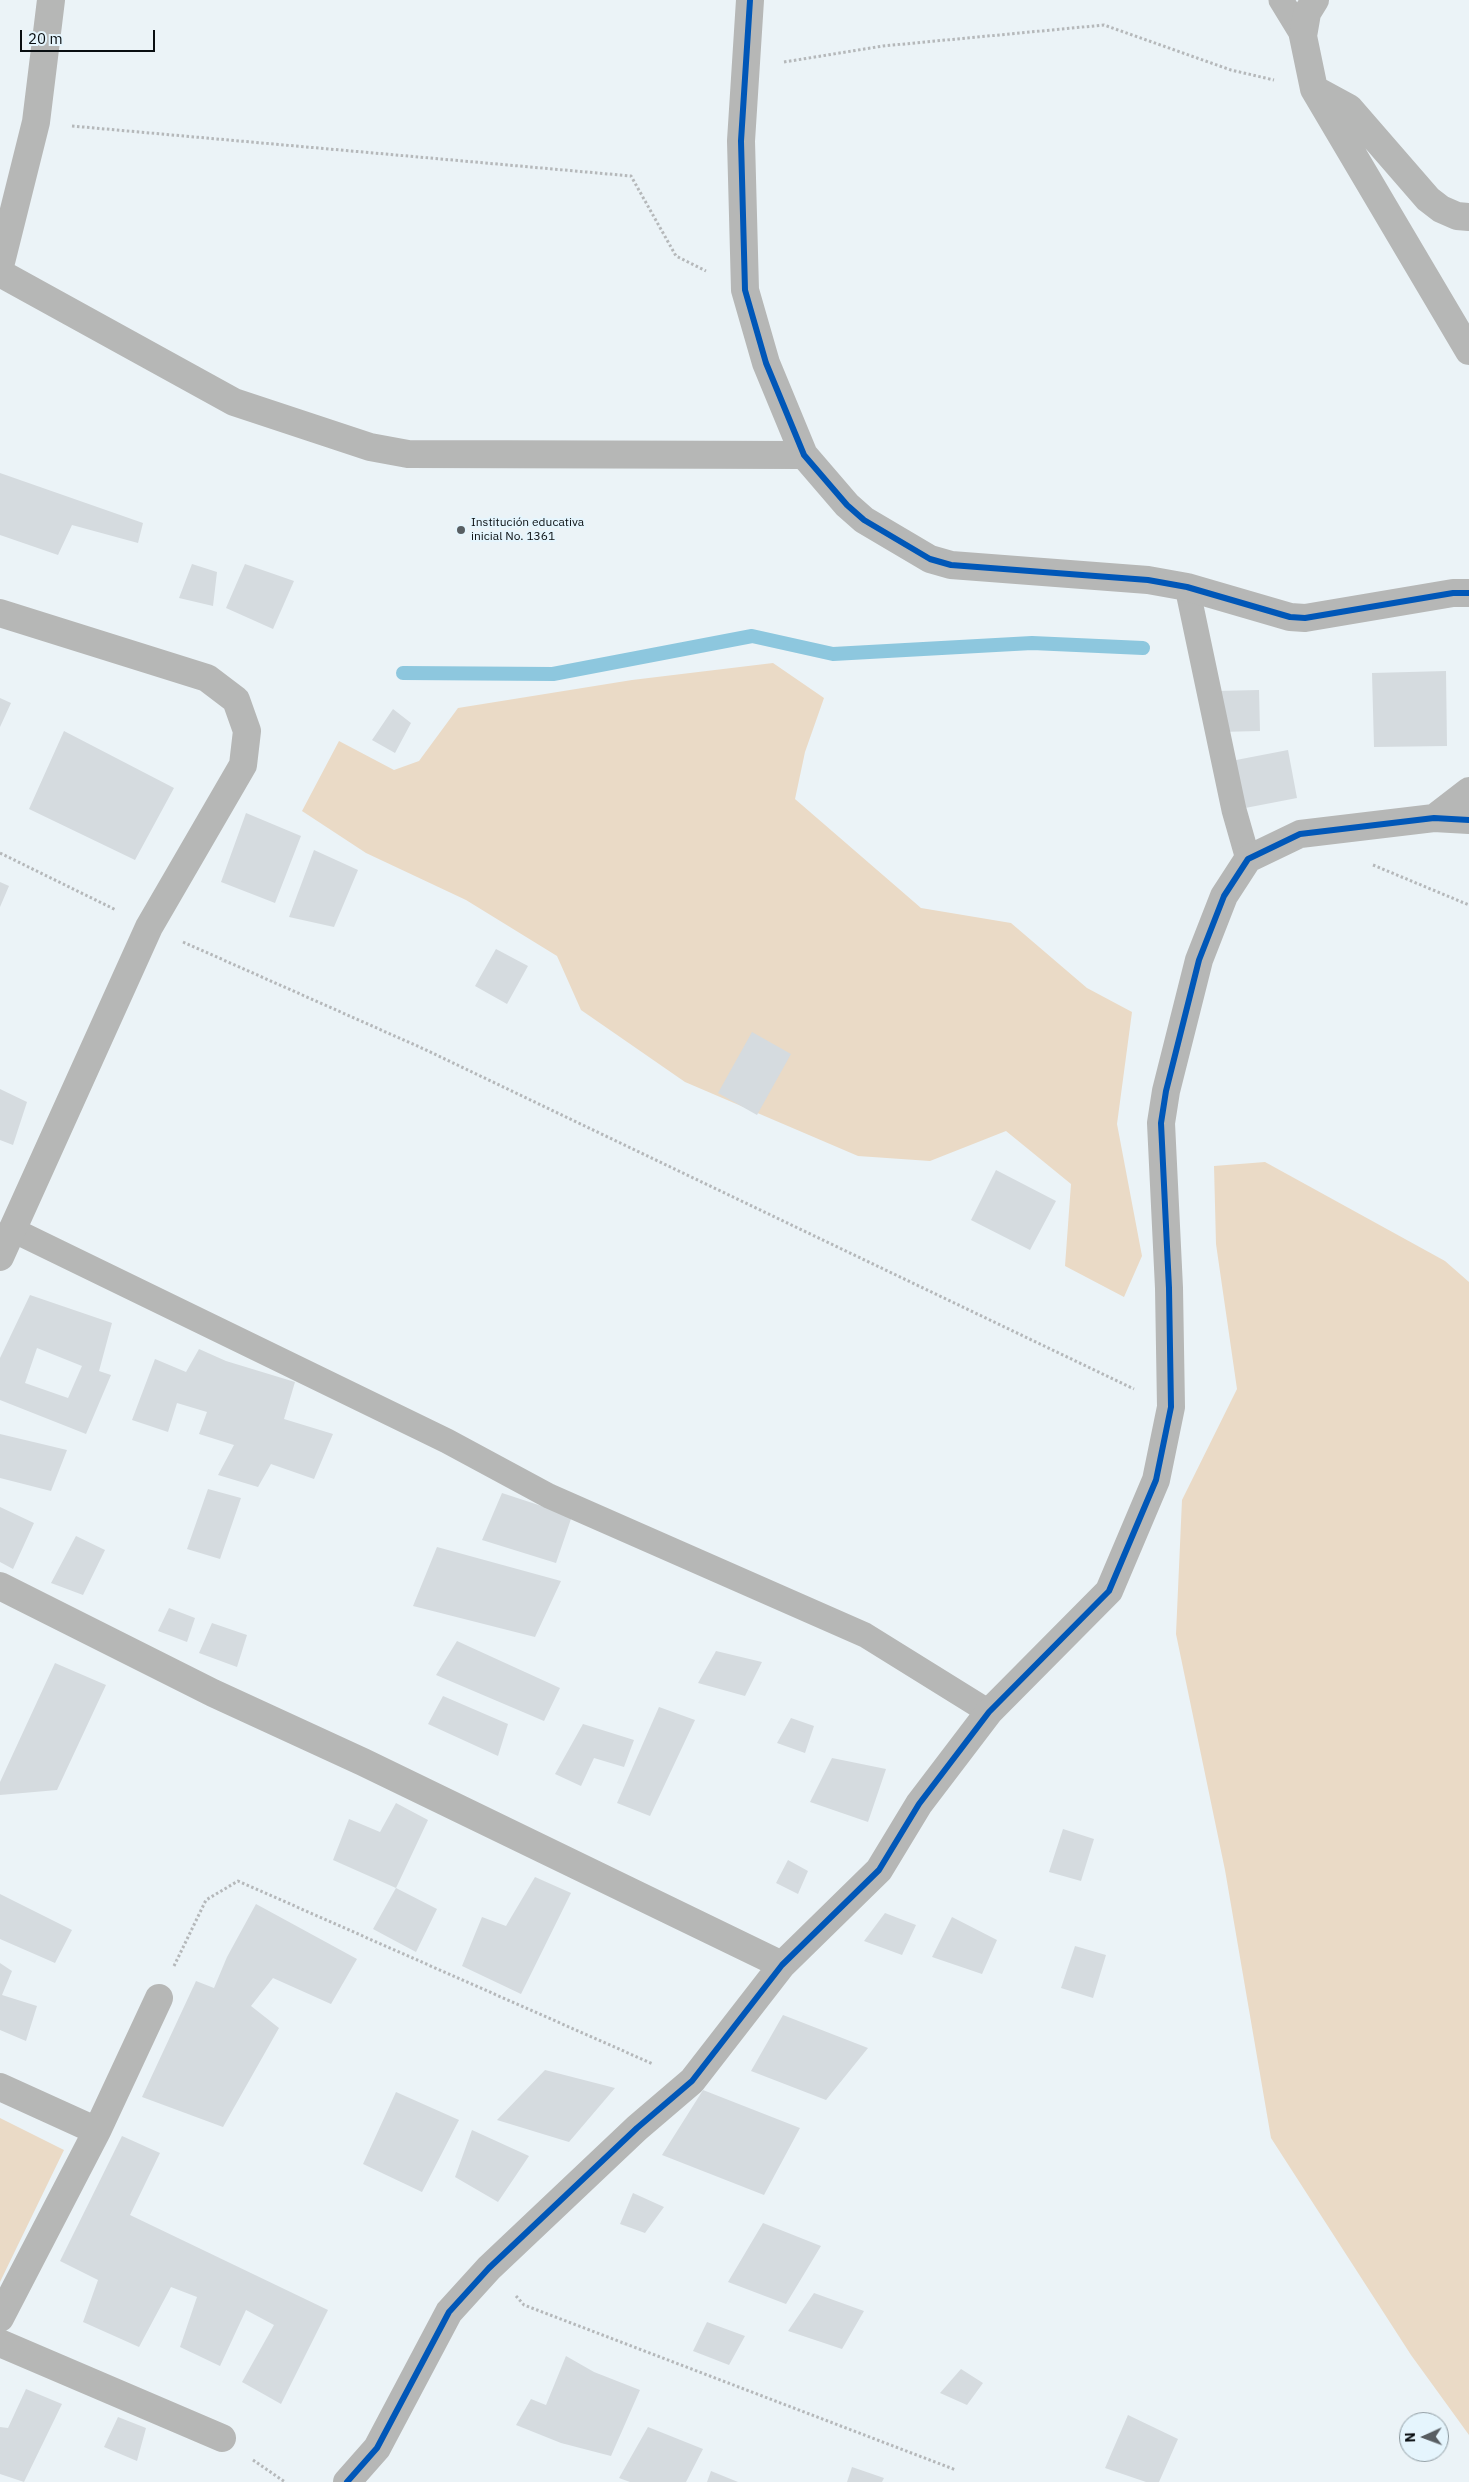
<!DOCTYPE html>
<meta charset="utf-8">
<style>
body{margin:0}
#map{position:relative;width:1469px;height:2482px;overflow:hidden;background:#ebf3f7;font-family:"IBM Plex Sans",sans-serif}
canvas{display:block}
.north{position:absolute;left:1399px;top:2412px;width:50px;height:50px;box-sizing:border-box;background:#e5f5fd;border:1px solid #8d999f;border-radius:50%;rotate:268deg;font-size:14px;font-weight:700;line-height:20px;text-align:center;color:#090e11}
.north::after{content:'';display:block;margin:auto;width:18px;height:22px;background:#585e62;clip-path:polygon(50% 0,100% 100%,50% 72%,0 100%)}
.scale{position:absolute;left:20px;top:30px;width:135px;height:22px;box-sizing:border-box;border:2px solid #090e11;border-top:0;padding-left:6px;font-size:15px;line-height:18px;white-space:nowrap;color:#090e11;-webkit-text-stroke:4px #e5f5fd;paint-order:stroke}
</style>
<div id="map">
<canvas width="1469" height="2482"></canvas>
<div class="north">N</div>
<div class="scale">20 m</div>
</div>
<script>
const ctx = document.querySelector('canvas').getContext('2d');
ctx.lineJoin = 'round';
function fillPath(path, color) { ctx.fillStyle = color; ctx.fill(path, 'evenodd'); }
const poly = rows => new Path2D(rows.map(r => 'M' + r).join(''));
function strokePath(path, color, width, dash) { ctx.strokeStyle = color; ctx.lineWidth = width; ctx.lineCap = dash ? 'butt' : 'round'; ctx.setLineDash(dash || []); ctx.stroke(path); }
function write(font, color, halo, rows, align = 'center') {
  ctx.font = font + ' "IBM Plex Sans",sans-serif'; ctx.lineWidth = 4; ctx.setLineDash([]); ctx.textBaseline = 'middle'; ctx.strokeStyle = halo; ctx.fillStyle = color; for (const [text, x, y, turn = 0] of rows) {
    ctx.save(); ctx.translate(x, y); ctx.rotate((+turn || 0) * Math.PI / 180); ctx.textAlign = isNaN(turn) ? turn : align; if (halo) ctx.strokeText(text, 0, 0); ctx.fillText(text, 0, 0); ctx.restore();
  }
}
fillPath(poly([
 [773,663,824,698,805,752,795,799,921,908,1011,923,1087,988,1132,1012,1117,1124,1142,1256,1124,1297,1065,1266,1071,1184,1006,1131,930,1161,858,1156,685,1082,581,1010,557,956,466,900,366,853,302,811,339,741,394,770,419,761,458,708,632,680],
 [1265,1162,1445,1261,1469,1282,1469,2435,1411,2355,1271,2138,1225,1870,1176,1634,1182,1500,1237,1389,1216,1244,1214,1166],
 [0,2118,64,2150,0,2282]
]), '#eadac6');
strokePath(poly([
 [403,673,553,674,752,636,833,654,1032,643,1143,648]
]), '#8dc7de', 14);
fillPath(poly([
 [0,473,143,523,138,543,72,525,58,555,0,535],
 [192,564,217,572,213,606,179,598],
 [245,564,294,581,273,629,226,608],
 [1446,671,1447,746,1374,747,1372,673],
 [1259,690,1260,731,1218,732,1216,691],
 [0,698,11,703,0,727],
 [393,709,411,723,395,753,372,740],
 [64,731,174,788,135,860,29,809],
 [1288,750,1297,798,1240,809,1231,761],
 [246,813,301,836,275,903,221,882],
 [314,850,358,870,334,927,289,917],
 [0,882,9,886,0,907],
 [496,949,528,966,507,1004,475,986],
 [752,1032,791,1054,757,1115,718,1093],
 [0,1089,27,1102,13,1145,0,1140],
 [996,1170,1056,1201,1030,1250,971,1220],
 [30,1295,112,1323,99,1371,111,1375,86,1434,0,1400,0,1358],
 [37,1348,82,1366,68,1398,25,1383],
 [199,1349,226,1361,295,1382,284,1419,333,1434,314,1479,271,1464,258,1487,218,1475,234,1445,199,1434,207,1412,177,1403,168,1432,132,1420,155,1359,186,1372],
 [0,1434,67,1450,51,1491,0,1478],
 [208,1489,241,1498,220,1559,187,1549],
 [502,1493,572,1516,556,1563,482,1540],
 [0,1507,34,1523,13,1569,0,1562],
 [76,1536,105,1550,83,1595,51,1583],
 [437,1547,561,1581,535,1637,413,1606],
 [169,1608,195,1618,187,1642,158,1631],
 [212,1623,247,1635,237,1667,199,1653],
 [457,1641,560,1688,544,1721,436,1675],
 [716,1651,762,1662,745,1696,698,1683],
 [55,1663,106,1685,57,1790,0,1795,0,1782],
 [443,1696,508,1724,498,1756,428,1724],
 [659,1707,695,1720,650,1816,617,1803],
 [791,1718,814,1726,805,1753,777,1743],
 [583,1724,634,1740,624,1767,594,1758,581,1786,555,1774],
 [832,1758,886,1769,868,1822,810,1802],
 [396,1803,428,1820,396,1888,333,1860,349,1819,380,1832],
 [1063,1829,1094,1839,1081,1881,1049,1872],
 [788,1860,808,1871,798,1894,776,1883],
 [535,1877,571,1893,521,1994,462,1966,482,1917,506,1926],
 [396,1888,437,1909,416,1952,373,1929],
 [0,1894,72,1930,55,1963,0,1939],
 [256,1904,357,1959,331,2004,273,1978,251,2006,279,2028,223,2127,142,2097,196,1981,214,1988,227,1957],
 [885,1913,916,1925,902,1955,864,1941],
 [952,1917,997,1940,982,1974,932,1957],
 [1075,1946,1106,1955,1093,1998,1061,1988],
 [0,1963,12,1971,2,1995,37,2006,26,2041,0,2030],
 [783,2015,868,2048,826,2100,751,2071],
 [545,2070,615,2088,569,2142,497,2120],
 [703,2090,800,2128,764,2195,662,2155],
 [396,2092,459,2120,422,2192,363,2164],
 [472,2130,529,2156,498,2202,455,2177],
 [122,2136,160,2153,130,2215,328,2310,281,2404,242,2382,274,2325,246,2310,220,2366,180,2347,197,2297,171,2287,139,2347,83,2322,98,2280,60,2261],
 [633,2193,664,2207,645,2233,620,2224],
 [763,2223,821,2246,786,2304,728,2282],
 [814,2293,864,2311,842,2349,788,2331],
 [707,2322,745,2336,729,2365,693,2351],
 [566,2356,594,2372,640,2390,611,2456,561,2443,516,2425,531,2399,546,2405],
 [961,2369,983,2383,967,2405,940,2393],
 [26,2389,62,2404,24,2482,0,2474,0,2427,8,2428],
 [1128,2415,1178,2439,1159,2482,1146,2482,1105,2468],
 [118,2417,146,2428,137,2461,104,2447],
 [648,2427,703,2449,686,2482,630,2482,619,2478],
 [852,2467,884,2478,882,2482,847,2482],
 [711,2471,738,2482,707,2482]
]), '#d5dbdf');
strokePath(poly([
 [784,62,883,46,1104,25,1231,70,1274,80],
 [72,126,631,176,676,256,706,271],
 [0,853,116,910],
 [1373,865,1469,905],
 [183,942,424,1049,1134,1389],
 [174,1966,206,1900,238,1881,653,2064],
 [516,2296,524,2305,956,2470],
 [253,2460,285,2482]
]), '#b5b8ba', 3, [2.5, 2.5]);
strokePath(poly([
 [1281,0,1303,36],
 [1187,587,1234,810,1248,859],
 [11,1229,447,1441,549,1496,865,1635,989,1712]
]), '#b6b7b6', 25);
strokePath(poly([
 [750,0,741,141,745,290,766,363,804,455,847,505,864,520,930,559,951,565,1148,580,1187,587,1290,617,1305,618,1453,593,1469,593],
 [1315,0,1307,13,1303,36,1314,89,1469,351],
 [1314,89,1349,108,1428,199,1441,209,1457,216,1469,217],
 [0,266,36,122,51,0],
 [0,273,234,402,370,447,408,454,804,455],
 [0,613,207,678,236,700,247,731,243,765,149,927,0,1257],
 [1434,818,1469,791],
 [0,1586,213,1693,363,1762,782,1965],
 [0,2087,97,2131,0,2318],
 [97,2131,159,1998],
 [0,2343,222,2438],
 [347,2482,377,2448,449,2312,489,2268,637,2128,692,2081,782,1965,879,1870,919,1804,989,1712,1109,1591,1156,1480,1171,1407,1169,1288,1161,1123,1166,1091,1199,960,1224,896,1248,859,1300,834,1434,818,1469,820]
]), '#b6b7b6', 28);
strokePath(poly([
 [750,0,741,141,745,290,766,363,804,455,847,505,864,520,930,559,951,565,1148,580,1187,587,1290,617,1305,618,1453,593,1469,593],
 [347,2482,377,2448,449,2312,489,2268,637,2128,692,2081,782,1965,879,1870,919,1804,989,1712,1109,1591,1156,1480,1171,1407,1169,1288,1161,1123,1166,1091,1199,960,1224,896,1248,859,1300,834,1434,818,1469,820]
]), '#0057b8', 6);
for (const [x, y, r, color] of [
 [461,530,5,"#585e62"]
]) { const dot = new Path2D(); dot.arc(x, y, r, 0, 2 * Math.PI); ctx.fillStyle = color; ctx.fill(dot); strokePath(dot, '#e5f5fd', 2); }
write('12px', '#090e11', '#e5f5fd', [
 ["Institución educativa",471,523],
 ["inicial No. 1361",471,537]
], 'left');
</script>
